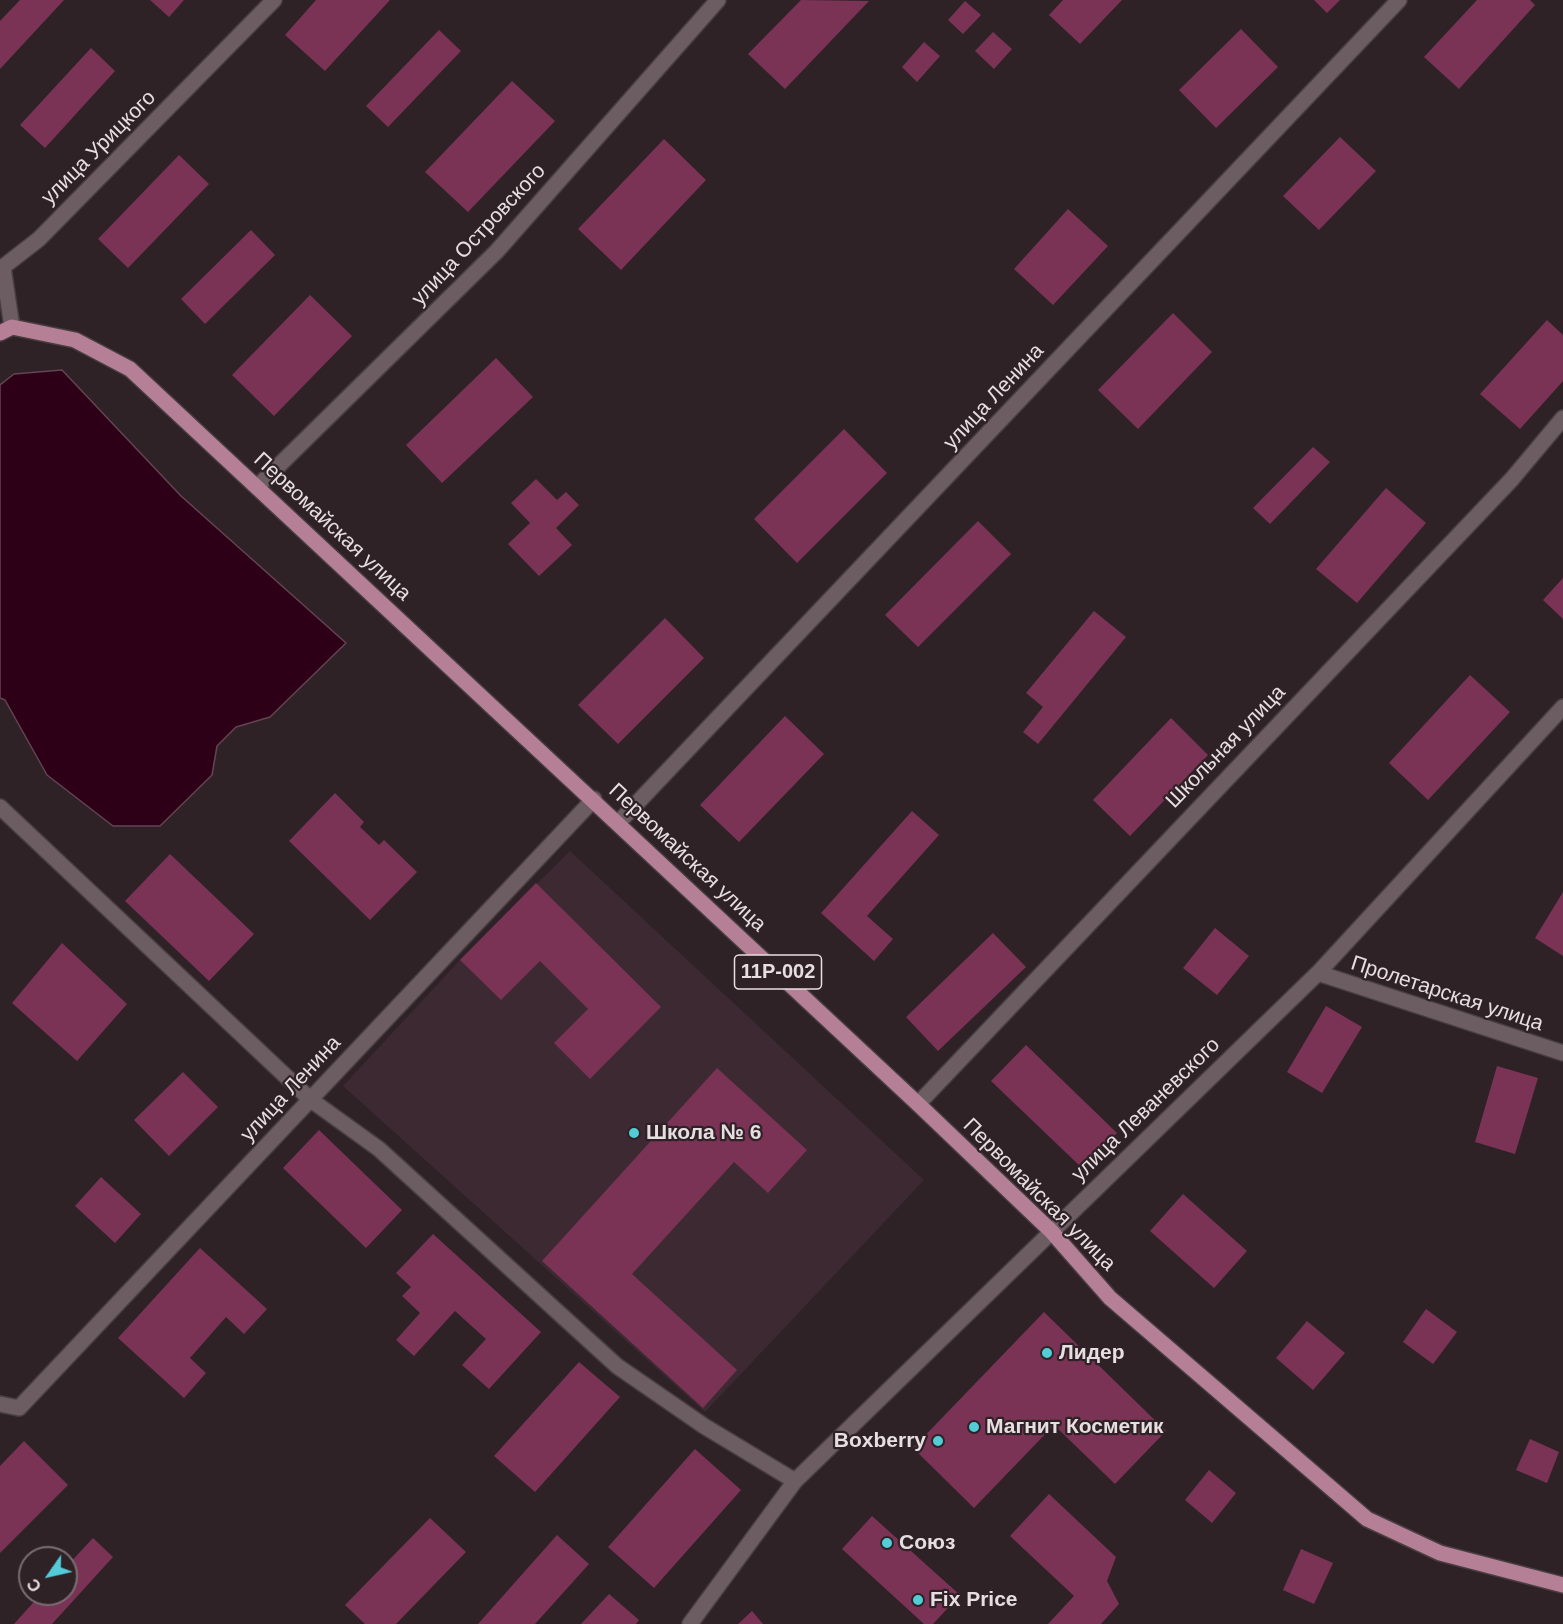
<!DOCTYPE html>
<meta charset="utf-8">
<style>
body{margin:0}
#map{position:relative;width:1563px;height:1624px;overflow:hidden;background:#2f2227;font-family:Helvetica,sans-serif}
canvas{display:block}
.north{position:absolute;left:18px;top:1546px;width:60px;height:60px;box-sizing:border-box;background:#2f2227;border:2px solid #796d71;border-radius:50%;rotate:236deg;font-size:16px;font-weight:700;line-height:24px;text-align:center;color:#e7dee1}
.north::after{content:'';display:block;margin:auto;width:21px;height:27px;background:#52ccd6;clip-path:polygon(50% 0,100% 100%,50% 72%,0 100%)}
</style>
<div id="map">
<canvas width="1563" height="1624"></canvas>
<div class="north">С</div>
</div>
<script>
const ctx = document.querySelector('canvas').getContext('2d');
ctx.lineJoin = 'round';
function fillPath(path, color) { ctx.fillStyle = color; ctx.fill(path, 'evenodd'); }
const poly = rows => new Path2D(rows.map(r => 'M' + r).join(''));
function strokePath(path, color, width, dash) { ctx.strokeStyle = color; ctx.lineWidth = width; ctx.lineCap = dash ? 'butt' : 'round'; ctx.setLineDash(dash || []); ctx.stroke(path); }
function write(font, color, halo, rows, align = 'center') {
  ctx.font = font + ' Helvetica,sans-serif'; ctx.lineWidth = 4.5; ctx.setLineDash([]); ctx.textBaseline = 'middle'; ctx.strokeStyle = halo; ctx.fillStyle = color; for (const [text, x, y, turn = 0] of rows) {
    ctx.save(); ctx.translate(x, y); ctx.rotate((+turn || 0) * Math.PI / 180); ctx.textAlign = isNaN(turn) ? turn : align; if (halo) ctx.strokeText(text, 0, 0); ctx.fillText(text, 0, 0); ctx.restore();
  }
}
fillPath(poly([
 [570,851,924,1180,705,1412,343,1086,460,960]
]), '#3c2931');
const water = poly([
 [62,370,181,496,346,643,270,717,236,727,217,746,212,775,160,826,113,826,47,775,5,700,0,698,0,385,14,374,62,370]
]);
fillPath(water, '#2d0017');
strokePath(water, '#654354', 1.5);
fillPath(poly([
 [20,0,64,0,0,69,0,21],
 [150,0,184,0,169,17],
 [316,0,390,0,325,71,285,35],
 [801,0,869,1,785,89,748,54],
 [1063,0,1122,0,1080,44,1049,15],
 [1314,0,1340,0,1327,13],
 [1477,0,1530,0,1535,5,1459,89,1424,57],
 [965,1,981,15,963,34,948,20],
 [1241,29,1278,67,1216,128,1179,90],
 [439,30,461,51,388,127,366,106],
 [993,32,1012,49,994,69,975,51],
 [924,42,940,56,917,82,902,67],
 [91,48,115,71,45,148,20,125],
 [512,81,555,121,468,212,425,172],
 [1340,137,1376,171,1319,230,1283,196],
 [664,139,706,180,621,270,578,229],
 [179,155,209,184,128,268,98,239],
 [1068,209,1108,246,1053,305,1014,269],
 [251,230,275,255,205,324,181,299],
 [310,295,352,336,274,416,232,375],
 [1173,313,1212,352,1138,429,1098,390],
 [1547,320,1563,335,1563,381,1520,429,1480,394],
 [496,358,533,397,442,483,406,445],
 [844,429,887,473,797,563,754,519],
 [1313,447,1330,462,1270,524,1253,508],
 [536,479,557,500,566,492,579,505,556,528,572,545,539,576,508,544,530,523,511,503],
 [1386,488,1426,523,1357,603,1316,569],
 [978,521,1011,554,918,647,885,615],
 [1563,578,1563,619,1543,600],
 [1094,611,1126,637,1038,744,1023,732,1043,707,1026,693],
 [665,618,704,658,618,744,578,705],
 [1470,675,1510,712,1428,800,1389,763],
 [785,716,824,754,739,842,700,805],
 [1171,718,1208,755,1130,836,1093,800],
 [335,793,364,822,360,827,379,845,384,840,417,872,370,920,289,841],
 [912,811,939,835,867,916,893,939,874,961,821,913],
 [170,854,254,934,209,981,125,901],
 [536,883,661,1007,590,1079,554,1043,588,1009,540,961,501,1000,460,960],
 [1563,892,1563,956,1535,938],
 [1215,928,1249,956,1217,995,1183,968],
 [993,933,1026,967,938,1051,906,1017],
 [62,943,127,1004,77,1061,12,1003],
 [1326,1006,1362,1027,1322,1093,1287,1072],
 [1026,1045,1117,1133,1082,1168,991,1081],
 [1497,1066,1538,1078,1515,1154,1475,1142],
 [717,1068,807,1150,768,1193,734,1162,632,1274,737,1370,703,1408,542,1261],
 [183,1072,218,1107,169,1156,134,1120],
 [319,1130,402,1210,366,1248,283,1168],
 [101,1177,141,1214,115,1243,75,1206],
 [1183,1194,1247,1251,1214,1288,1150,1231],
 [433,1234,541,1332,489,1389,462,1365,486,1339,455,1311,414,1356,396,1340,420,1313,402,1296,411,1287,396,1273],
 [200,1248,267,1309,244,1334,226,1317,190,1358,206,1373,184,1398,118,1338],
 [1426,1309,1457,1332,1433,1364,1403,1342],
 [1044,1312,1166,1431,1115,1484,1054,1425,974,1508,913,1448],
 [1307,1321,1345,1353,1313,1390,1276,1358],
 [579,1362,620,1397,535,1492,494,1456],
 [1530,1439,1559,1452,1547,1483,1516,1470],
 [24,1441,68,1485,0,1553,0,1466],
 [695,1449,741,1490,654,1588,608,1547],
 [1209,1470,1236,1493,1212,1523,1185,1500],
 [1049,1494,1116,1557,1107,1581,1119,1604,1101,1624,1048,1624,1074,1596,1010,1536],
 [872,1516,960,1595,933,1624,924,1624,842,1549],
 [430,1518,466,1552,396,1624,365,1624,345,1605],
 [557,1535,589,1564,535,1624,478,1624],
 [93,1538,113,1557,52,1624,14,1624,41,1594,66,1594,66,1567],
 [1301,1549,1333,1563,1314,1604,1283,1590],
 [609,1594,639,1620,636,1624,581,1624],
 [752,1611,763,1624,738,1624]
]), '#7a3355');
const minor = poly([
 [12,327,3,267,39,239,274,0],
 [257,487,497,251,718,0],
 [0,807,311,1100,379,1149,617,1366,704,1426,795,1481],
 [619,822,1399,0],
 [1318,973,1563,1053],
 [918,1104,1512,479,1563,418],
 [0,1404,19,1408,594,799],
 [690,1624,795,1481,1318,973,1563,707]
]);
const major = poly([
 [0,333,12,327,75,340,130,369,918,1104,1051,1231,1110,1298,1367,1519,1440,1553,1563,1585]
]);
strokePath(minor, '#483e42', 18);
strokePath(major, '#483e42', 18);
strokePath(minor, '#6c5d63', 15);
strokePath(major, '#b57f95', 15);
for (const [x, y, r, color] of [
 [634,1133,6,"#52ccd6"],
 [1047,1353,6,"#52ccd6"],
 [974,1427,6,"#52ccd6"],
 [938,1441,6,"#52ccd6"],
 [887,1543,6,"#52ccd6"],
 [918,1600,6,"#52ccd6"]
]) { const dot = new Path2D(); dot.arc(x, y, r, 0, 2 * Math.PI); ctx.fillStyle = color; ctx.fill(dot); strokePath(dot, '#2f2227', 2); }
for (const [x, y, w] of [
 [778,972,87]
]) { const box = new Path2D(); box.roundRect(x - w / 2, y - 17, w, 34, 4.5); ctx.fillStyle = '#2f2227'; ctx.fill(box); strokePath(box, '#e7dee1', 1.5); }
write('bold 20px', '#e7dee1', null, [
 ["11Р-002",778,972]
]);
write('21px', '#e7dee1', '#2f2227', [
 ["улица Урицкого",99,148,-45],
 ["улица Островского",479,235,-47],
 ["улица Ленина",994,397,-47],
 ["Первомайская улица",332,527,43],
 ["Школьная улица",1226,747,-46],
 ["Первомайская улица",687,858,43],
 ["Пролетарская улица",1447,994,18],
 ["улица Ленина",291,1089,-47],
 ["улица Леваневского",1146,1110,-44],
 ["Первомайская улица",1039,1195,45]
]);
write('bold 21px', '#e7dee1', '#2f2227', [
 ["Школа № 6",646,1133],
 ["Лидер",1059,1353],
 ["Магнит Косметик",986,1427],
 ["Boxberry",926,1441,"right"],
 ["Союз",899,1543],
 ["Fix Price",930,1600]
], 'left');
</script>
